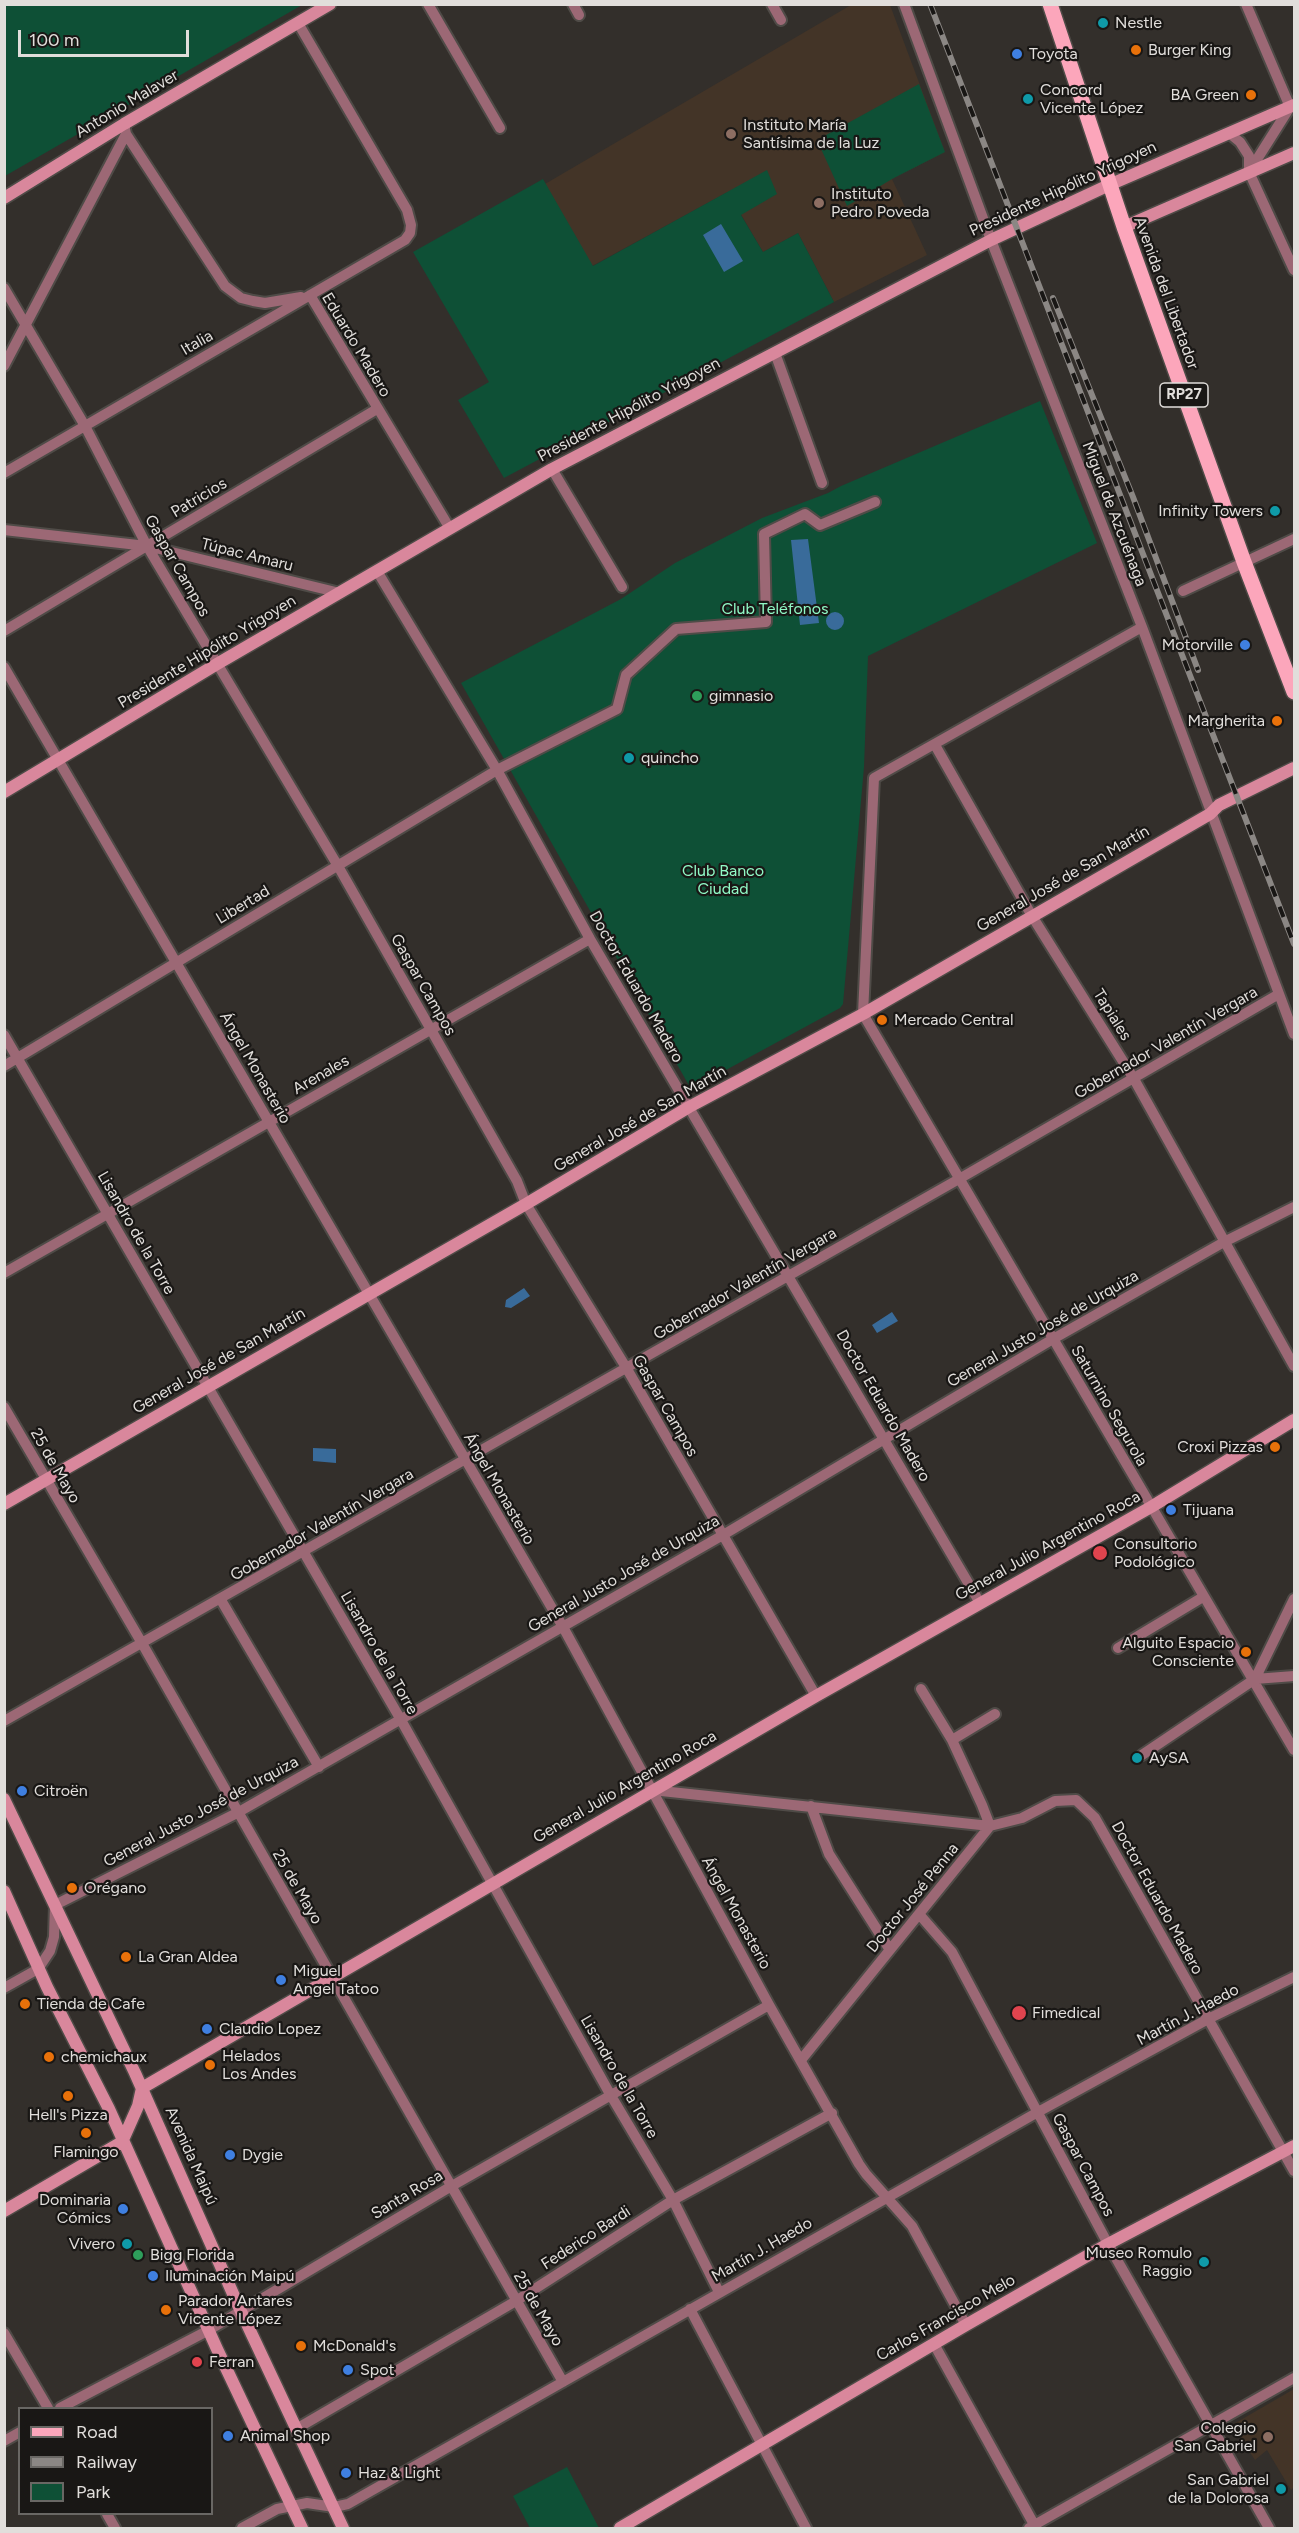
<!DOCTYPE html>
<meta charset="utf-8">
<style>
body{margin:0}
#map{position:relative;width:1299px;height:2533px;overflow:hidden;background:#332f2b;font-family:Figtree,sans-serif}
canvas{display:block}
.frame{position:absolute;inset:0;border:6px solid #e1dedb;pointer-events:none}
.legend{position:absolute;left:18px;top:2407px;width:195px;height:108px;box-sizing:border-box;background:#191715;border:2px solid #696764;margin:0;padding:8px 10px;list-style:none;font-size:18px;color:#e1dedb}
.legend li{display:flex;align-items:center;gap:12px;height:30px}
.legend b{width:30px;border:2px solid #696764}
.scale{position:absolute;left:18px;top:30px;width:171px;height:27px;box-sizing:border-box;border:3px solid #e1dedb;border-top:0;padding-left:8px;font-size:18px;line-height:21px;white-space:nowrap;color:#e1dedb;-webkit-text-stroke:4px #191715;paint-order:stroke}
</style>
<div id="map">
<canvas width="1299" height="2533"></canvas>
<div class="frame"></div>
<ul class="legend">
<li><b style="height:8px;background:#fca6bb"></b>Road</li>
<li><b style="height:8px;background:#8b8784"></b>Railway</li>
<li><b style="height:16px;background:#0e5036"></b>Park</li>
</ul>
<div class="scale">100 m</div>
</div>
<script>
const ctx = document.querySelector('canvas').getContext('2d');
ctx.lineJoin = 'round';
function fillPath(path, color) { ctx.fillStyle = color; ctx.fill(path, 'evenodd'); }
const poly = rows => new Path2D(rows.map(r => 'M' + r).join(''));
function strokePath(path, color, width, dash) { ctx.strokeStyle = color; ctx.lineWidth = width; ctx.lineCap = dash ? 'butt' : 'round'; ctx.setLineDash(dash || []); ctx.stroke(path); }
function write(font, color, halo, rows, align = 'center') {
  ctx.font = font + ' Figtree,sans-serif'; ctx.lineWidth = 4.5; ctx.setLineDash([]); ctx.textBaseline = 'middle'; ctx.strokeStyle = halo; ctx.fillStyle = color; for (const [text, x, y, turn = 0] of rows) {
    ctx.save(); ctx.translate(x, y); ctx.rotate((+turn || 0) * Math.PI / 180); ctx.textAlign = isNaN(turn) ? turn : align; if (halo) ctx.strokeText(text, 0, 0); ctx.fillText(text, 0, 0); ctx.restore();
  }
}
fillPath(poly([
 [851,5,890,5,945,152,892,179,927,255,834,302,798,233,763,252,728,192,592,266,545,184],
 [1294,2389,1294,2487,1291,2490,1267,2450,1255,2460,1232,2425]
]), '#433427');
fillPath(poly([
 [5,4,302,4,302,5,5,176],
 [919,84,945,152,892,179,847,206,817,140],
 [767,170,777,194,741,215,763,252,798,233,834,302,504,478,458,400,489,382,413,252,543,179,593,266],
 [1040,401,1097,543,868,656,864,767,843,1004,840,1008,691,1089,461,683,621,599,675,563,762,518,828,493,841,486],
 [567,2467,599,2528,530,2528,513,2496]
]), '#0e5036');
fillPath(poly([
 [721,224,743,261,724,272,703,235],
 [808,539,819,623,800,625,791,540],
 '826 621a9 9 0 1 1 18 0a9 9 0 1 1-18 0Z',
 [524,1288,530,1296,511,1308,505,1307,506,1300],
 [892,1312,898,1321,877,1333,872,1325],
 [313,1448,336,1449,336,1463,313,1461]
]), '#396b9a');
const street = poly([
 [428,4,500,128],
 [573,4,579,15],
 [772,4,781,20],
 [904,4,991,240,1142,627,1294,1034],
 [1246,4,1290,107,1249,172],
 [124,124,126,134,225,286,241,298,253,301,265,303,301,297],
 [1229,133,1240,142,1249,156,1249,172,1294,270],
 [4,288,85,426,147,546,338,866,517,1181,526,1204,627,1369,816,1696],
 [310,295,449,527],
 [775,353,822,483],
 [4,366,126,134],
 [552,469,622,587],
 [4,473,405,240,410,233,411,225,407,210,298,23],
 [4,530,147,546,340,593],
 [377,571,497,770,590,939,980,1603],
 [1183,591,1294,539],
 [1142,627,874,778,863,1014,1294,1750],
 [4,631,377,409],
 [4,667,563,1627,769,2005,859,2164,866,2174,912,2226,966,2325],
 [935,745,1032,916,1134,1079,1294,1366],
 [4,1035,401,1720,610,2094,673,2200,719,2292],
 [4,1066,497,770,617,709,626,675,676,629,766,622,764,534,805,514,820,525,875,502],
 [4,1273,590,939],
 [4,1407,143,1645,563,2382],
 [221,1600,319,1767],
 [1118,1648,1203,1597],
 [1255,1679,1294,1599],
 [921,1689,952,1740,982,1805,990,1826],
 [4,1721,959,1179,1279,994],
 [952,1740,995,1714],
 [1142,1755,1255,1679,1294,1676],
 [652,1790,990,1826,1022,1818,1055,1801,1076,1800,1095,1818,1294,2171],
 [811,1806,829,1854,890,1950],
 [919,1914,952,1952,1108,2244,1269,2528],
 [4,1988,38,1969,50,1951,54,1937,55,1905,237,1813,723,1535,1053,1339,1224,1242,1294,1207],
 [801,2060,990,1826],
 [690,2309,806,2528],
 [4,2333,48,2408],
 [934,2344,1036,2528],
 [60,2408,209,2330,450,2187,769,2005],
 [296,2429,516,2301,673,2200,832,2113],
 [4,2441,20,2432],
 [107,2514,115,2528],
 [242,2528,277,2509,307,2503,334,2507,348,2504,1038,2112,1208,2019,1294,1977],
 [1029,2528,1294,2378]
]);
const secondary = poly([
 [4,198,124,124,330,4],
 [1124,227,1294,153],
 [4,792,217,664,552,469,991,240,1109,185,1294,105],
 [4,1504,526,1204,689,1107,863,1014,1210,814,1219,805,1294,768],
 [4,1799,135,2073,238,2305,343,2528],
 [4,1891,47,1987,109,2109,217,2349,302,2528],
 [4,2211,122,2142,138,2106,142,2088,816,1696,1151,1507,1294,1420],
 [620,2528,966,2325,1108,2244,1294,2146]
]);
const primary = poly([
 [1050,4,1124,227,1244,562,1294,692]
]);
strokePath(street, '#4f4b47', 14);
strokePath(secondary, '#4f4b47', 15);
strokePath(primary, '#4f4b47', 18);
strokePath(street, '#9c6875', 10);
strokePath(secondary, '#d9879c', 12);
strokePath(primary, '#fca6bb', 15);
const rail = poly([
 [930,4,1294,944],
 [1053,298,1133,497,1198,670]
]);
strokePath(rail, '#8b8784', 6);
strokePath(rail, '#191715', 4, [11]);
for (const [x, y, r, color] of [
 [1103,23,6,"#0f9aa8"],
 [1136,50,6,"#e8710a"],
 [1017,54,6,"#3f7fe0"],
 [1251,95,6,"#e8710a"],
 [1028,99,6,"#0f9aa8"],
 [731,134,6,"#8d6e63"],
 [819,203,6,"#8d6e63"],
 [1275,511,6,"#0f9aa8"],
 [1245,645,6,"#3f7fe0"],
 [697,696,6,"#2e9e5b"],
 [1277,721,6,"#e8710a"],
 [629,758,6,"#0f9aa8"],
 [882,1020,6,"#e8710a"],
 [1275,1447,6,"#e8710a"],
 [1171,1510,6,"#3f7fe0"],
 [1100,1553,8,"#e0444e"],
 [1246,1652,6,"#e8710a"],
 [1137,1758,6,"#0f9aa8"],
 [22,1791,6,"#3f7fe0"],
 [72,1888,6,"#e8710a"],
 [126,1957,6,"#e8710a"],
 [281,1980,6,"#3f7fe0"],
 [25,2004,6,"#e8710a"],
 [1019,2013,8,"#e0444e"],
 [207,2029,6,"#3f7fe0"],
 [49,2057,6,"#e8710a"],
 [210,2065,6,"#e8710a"],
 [68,2096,6,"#e8710a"],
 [86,2133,6,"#e8710a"],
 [230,2155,6,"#3f7fe0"],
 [123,2209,6,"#3f7fe0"],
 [127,2244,6,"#0f9aa8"],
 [138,2255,6,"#2e9e5b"],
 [1204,2262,6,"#0f9aa8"],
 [153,2276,6,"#3f7fe0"],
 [166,2310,6,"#e8710a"],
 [301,2346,6,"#e8710a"],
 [197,2362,6,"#e0444e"],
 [348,2370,6,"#3f7fe0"],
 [228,2436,6,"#3f7fe0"],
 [1268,2437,6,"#8d6e63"],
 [346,2473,6,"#3f7fe0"],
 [1281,2489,6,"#0f9aa8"]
]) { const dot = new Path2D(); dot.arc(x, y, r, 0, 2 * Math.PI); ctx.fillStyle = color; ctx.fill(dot); strokePath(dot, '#191715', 2); }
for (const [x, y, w] of [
 [1184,395,48]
]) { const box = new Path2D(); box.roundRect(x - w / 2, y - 12, w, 24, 4.5); ctx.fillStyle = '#191715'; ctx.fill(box); strokePath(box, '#e1dedb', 1.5); }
write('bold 15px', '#e1dedb', null, [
 ["RP27",1184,395]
]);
write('16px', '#e1dedb', '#191715', [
 ["Nestle",1115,23],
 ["Burger King",1148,50],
 ["Toyota",1029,54],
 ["Concord",1040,90],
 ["Vicente López",1040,108],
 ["BA Green",1239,95,"right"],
 ["Instituto María",743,125],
 ["Santísima de la Luz",743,143],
 ["Instituto",831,194],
 ["Pedro Poveda",831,212],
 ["Infinity Towers",1263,511,"right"],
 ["Motorville",1233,645,"right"],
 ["gimnasio",709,696],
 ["Margherita",1265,721,"right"],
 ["quincho",641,758],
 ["Mercado Central",894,1020],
 ["Croxi Pizzas",1263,1447,"right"],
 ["Tijuana",1183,1510],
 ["Consultorio",1114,1544],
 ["Podológico",1114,1562],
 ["Alguito Espacio",1234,1643,"right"],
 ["Consciente",1234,1661,"right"],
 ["AySA",1149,1758],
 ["Citroën",34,1791],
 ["Orégano",84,1888],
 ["La Gran Aldea",138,1957],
 ["Miguel",293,1971],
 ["Angel Tatoo",293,1989],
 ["Tienda de Cafe",37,2004],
 ["Fimedical",1032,2013],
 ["Claudio Lopez",219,2029],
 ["Helados",222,2056],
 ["Los Andes",222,2074],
 ["chemichaux",61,2057],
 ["Hell's Pizza",68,2115,"center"],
 ["Flamingo",86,2152,"center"],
 ["Dygie",242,2155],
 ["Dominaria",111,2200,"right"],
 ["Cómics",111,2218,"right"],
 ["Vivero",115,2244,"right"],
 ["Museo Romulo",1192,2253,"right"],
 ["Raggio",1192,2271,"right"],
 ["Bigg Florida",150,2255],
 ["Iluminación Maipú",165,2276],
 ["Parador Antares",178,2301],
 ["Vicente López",178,2319],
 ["McDonald's",313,2346],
 ["Ferran",209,2362],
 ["Spot",360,2370],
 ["Colegio",1256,2428,"right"],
 ["San Gabriel",1256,2446,"right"],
 ["Animal Shop",240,2436],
 ["Haz & Light",358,2473],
 ["San Gabriel",1269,2480,"right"],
 ["de la Dolorosa",1269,2498,"right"]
], 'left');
write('16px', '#e1dedb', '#191715', [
 ["Antonio Malaver",127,104,-31],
 ["Presidente Hipólito Yrigoyen",1063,189,-25],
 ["Avenida del Libertador",1166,293,70],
 ["Italia",197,343,-30],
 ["Eduardo Madero",356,345,59],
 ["Presidente Hipólito Yrigoyen",629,410,-28],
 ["Patricios",199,498,-31],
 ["Miguel de Azcuénaga",1114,514,69],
 ["Túpac Amaru",247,555,14],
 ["Gaspar Campos",177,566,60],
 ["Presidente Hipólito Yrigoyen",207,652,-31],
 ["General José de San Martín",1063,879,-30],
 ["Libertad",243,905,-31],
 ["Gaspar Campos",423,985,60],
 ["Doctor Eduardo Madero",636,987,60],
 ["Tapiales",1112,1015,58],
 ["Gobernador Valentín Vergara",1166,1043,-30],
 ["Ángel Monasterio",255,1068,60],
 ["Arenales",321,1075,-30],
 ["General José de San Martín",640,1119,-30],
 ["Lisandro de la Torre",136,1233,60],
 ["Gobernador Valentín Vergara",745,1284,-30],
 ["General Justo José de Urquiza",1043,1329,-30],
 ["General José de San Martín",219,1361,-30],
 ["Gaspar Campos",665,1406,60],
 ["Doctor Eduardo Madero",883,1406,60],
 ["Saturnino Segurola",1109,1406,60],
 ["25 de Mayo",55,1466,60],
 ["Ángel Monasterio",499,1489,60],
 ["Gobernador Valentín Vergara",322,1525,-30],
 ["General Julio Argentino Roca",1048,1546,-29],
 ["General Justo José de Urquiza",624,1574,-30],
 ["Lisandro de la Torre",379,1653,60],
 ["General Julio Argentino Roca",625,1787,-30],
 ["General Justo José de Urquiza",201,1812,-28],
 ["25 de Mayo",297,1887,60],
 ["Doctor José Penna",913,1898,-51],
 ["Doctor Eduardo Madero",1157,1898,61],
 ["Ángel Monasterio",736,1913,61],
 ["Martín J. Haedo",1188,2015,-28],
 ["Lisandro de la Torre",619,2077,60],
 ["Avenida Maipú",191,2156,66],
 ["Gaspar Campos",1083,2165,62],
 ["Santa Rosa",407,2195,-31],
 ["Federico Bardi",586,2238,-33],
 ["Martín J. Haedo",762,2250,-30],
 ["25 de Mayo",538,2309,60],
 ["Carlos Francisco Melo",946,2318,-30]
]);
write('16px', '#90f9c6', '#191715', [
 ["Club Teléfonos",775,609],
 ["Club Banco",723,871],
 ["Ciudad",723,889]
]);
</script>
